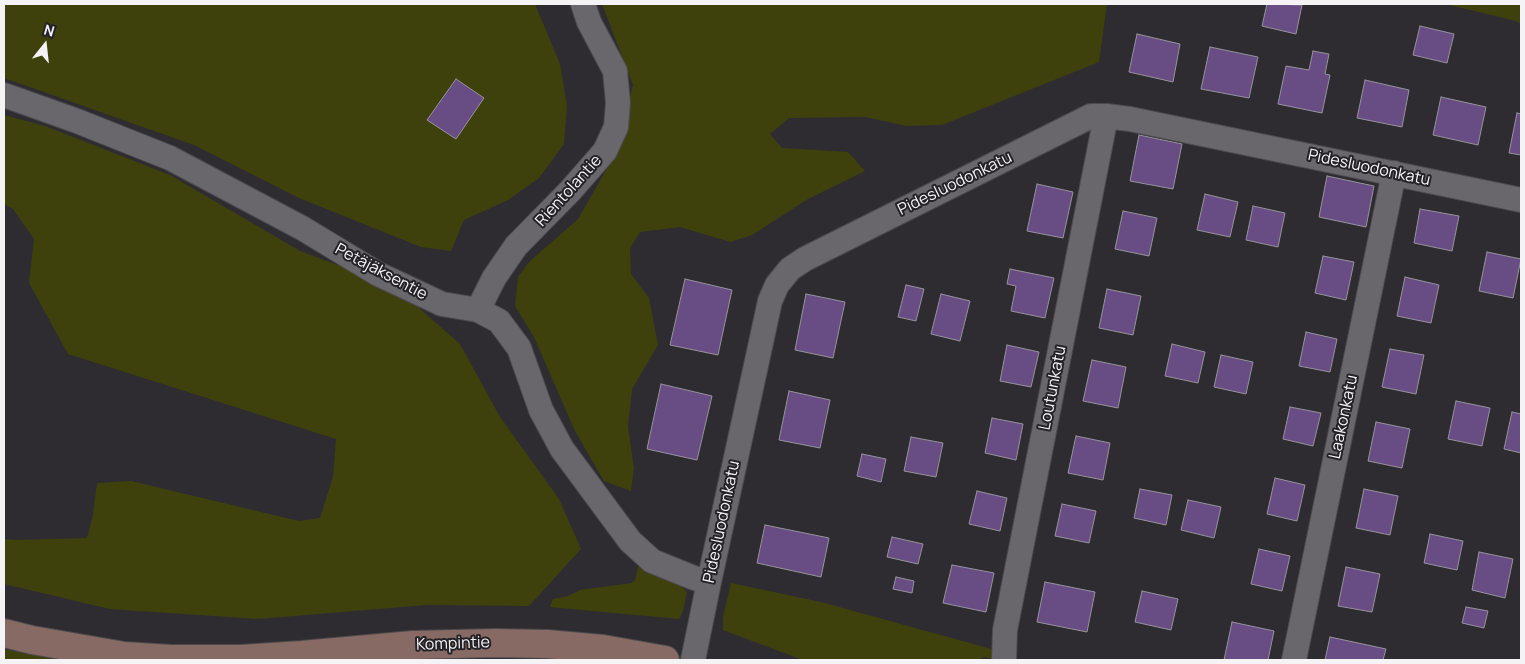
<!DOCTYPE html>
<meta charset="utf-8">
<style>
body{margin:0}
#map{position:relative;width:1525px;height:664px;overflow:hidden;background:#2e2c31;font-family:Manrope,sans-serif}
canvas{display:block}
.frame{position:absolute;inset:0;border:5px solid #f5f3f6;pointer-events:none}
.north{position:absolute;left:20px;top:20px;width:50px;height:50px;-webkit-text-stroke:4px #242227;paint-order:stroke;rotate:16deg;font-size:14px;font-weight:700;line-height:20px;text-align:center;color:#f5f3f6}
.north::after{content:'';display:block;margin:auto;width:18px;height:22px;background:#f5f3f6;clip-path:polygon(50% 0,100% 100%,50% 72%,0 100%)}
</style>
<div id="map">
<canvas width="1525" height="664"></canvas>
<div class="frame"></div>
<div class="north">N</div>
</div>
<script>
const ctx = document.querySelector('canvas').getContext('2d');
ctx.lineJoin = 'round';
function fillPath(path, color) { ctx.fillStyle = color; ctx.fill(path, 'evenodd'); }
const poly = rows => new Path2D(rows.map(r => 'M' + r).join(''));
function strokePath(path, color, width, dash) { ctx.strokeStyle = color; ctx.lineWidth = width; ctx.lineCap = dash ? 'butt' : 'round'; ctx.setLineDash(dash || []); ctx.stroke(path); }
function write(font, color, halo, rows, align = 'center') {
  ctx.font = font + ' Manrope,sans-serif'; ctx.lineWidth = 4; ctx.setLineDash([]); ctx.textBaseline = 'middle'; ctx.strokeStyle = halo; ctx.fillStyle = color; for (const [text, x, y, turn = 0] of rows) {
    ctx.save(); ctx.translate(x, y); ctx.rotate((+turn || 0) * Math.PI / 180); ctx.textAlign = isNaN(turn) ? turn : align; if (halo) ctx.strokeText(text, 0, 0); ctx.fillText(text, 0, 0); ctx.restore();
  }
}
fillPath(poly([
 [4,4,535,4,560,64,567,106,564,144,539,178,508,200,464,220,451,251,421,247,299,198,194,145,4,78],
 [602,4,1107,4,1099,62,942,125,907,126,865,117,789,118,770,134,782,148,848,152,865,171,808,199,752,235,730,242,680,227,640,232,630,248,631,274,649,298,658,345,632,389,628,427,634,468,631,491,604,481,575,431,534,337,515,306,518,277,529,262,578,219,616,153,633,85],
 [1445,4,1521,4,1521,24,1516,21],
 [4,115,45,126,170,175,300,251,394,286,460,344,500,417,559,499,581,549,529,606,426,605,258,619,110,609,4,584,4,539,15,540,87,538,93,515,97,483,131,481,299,521,320,518,333,477,336,439,68,354,29,283,34,239,13,209,4,204],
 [639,564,673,579,687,592,683,611,679,619,550,607,553,599,568,596,580,590,632,583,635,580],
 [731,583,821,602,995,650,993,659,984,657,978,660,803,660,723,630,723,617],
 [4,649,58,660,4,660]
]), '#3f410d');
const building = poly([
 [1267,4,1302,5,1296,34,1262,26,1267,4],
 [1420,26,1454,34,1447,63,1413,55,1420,26],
 [1137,34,1180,44,1173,82,1129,72,1137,34],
 [1210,47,1258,57,1249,98,1201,89,1210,47],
 [1313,51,1329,54,1325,74,1330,75,1322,113,1278,104,1286,66,1309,70,1313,51],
 [456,79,484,98,456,139,427,120,456,79],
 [1365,80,1409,90,1402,127,1357,118,1365,80],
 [1441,97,1486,107,1478,145,1433,135,1441,97],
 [1517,113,1521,114,1521,155,1509,153,1517,113],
 [1139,135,1182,144,1173,189,1130,181,1139,135],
 [1327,176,1374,186,1366,227,1319,217,1327,176],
 [1037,184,1073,192,1063,238,1027,231,1037,184],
 [1205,194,1238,202,1230,237,1197,230,1205,194],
 [1253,206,1285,213,1278,247,1246,240,1253,206],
 [1420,209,1459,216,1452,251,1414,243,1420,209],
 [1123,211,1157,218,1149,256,1115,249,1123,211],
 [1487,252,1521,259,1513,298,1479,291,1487,252],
 [1323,256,1354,262,1346,300,1315,293,1323,256],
 [1010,269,1054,278,1045,318,1011,311,1016,286,1007,284,1010,269],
 [1405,277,1439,285,1431,323,1397,316,1405,277],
 [685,279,732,290,718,355,670,345,685,279],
 [906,285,924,289,916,321,898,317,906,285],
 [1107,289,1141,296,1133,335,1099,328,1107,289],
 [806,294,845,302,833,358,795,350,806,294],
 [941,294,970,301,960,341,931,334,941,294],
 [1306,332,1337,339,1330,372,1299,366,1306,332],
 [1172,344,1205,352,1198,383,1165,376,1172,344],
 [1007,345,1039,352,1031,387,1000,381,1007,345],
 [1390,349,1424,355,1416,394,1382,387,1390,349],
 [1221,355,1253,362,1246,394,1214,387,1221,355],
 [1092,360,1126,367,1118,408,1083,401,1092,360],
 [661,384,712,396,697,460,647,449,661,384],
 [789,391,830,400,820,448,779,440,789,391],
 [1456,401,1490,408,1482,446,1448,439,1456,401],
 [1290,407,1321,413,1313,446,1283,439,1290,407],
 [1512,412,1521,414,1521,453,1504,449,1512,412],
 [992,418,1023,424,1016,460,985,453,992,418],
 [1376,422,1410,429,1402,468,1368,461,1376,422],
 [1076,436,1110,443,1103,480,1068,473,1076,436],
 [911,437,943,443,936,477,904,471,911,437],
 [862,454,886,459,881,482,857,476,862,454],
 [1275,478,1305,485,1297,521,1267,514,1275,478],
 [1140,489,1172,495,1166,525,1134,518,1140,489],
 [1364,489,1398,496,1390,535,1356,528,1364,489],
 [977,491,1007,498,1000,531,969,524,977,491],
 [1188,500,1221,507,1214,538,1181,530,1188,500],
 [1062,504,1096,511,1089,543,1055,536,1062,504],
 [765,525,829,538,821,577,757,563,765,525],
 [1430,534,1463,541,1457,570,1424,563,1430,534],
 [892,537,923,544,918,564,887,557,892,537],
 [1259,549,1290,556,1282,591,1251,584,1259,549],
 [1479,552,1513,559,1505,598,1472,590,1479,552],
 [952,565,994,573,986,612,943,603,952,565],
 [1346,567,1380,574,1372,612,1338,606,1346,567],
 [896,577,914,581,912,593,893,589,896,577],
 [1045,582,1095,592,1087,632,1037,622,1045,582],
 [1142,591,1178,599,1171,630,1135,622,1142,591],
 [1466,607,1488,611,1484,628,1462,623,1466,607],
 [1232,622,1274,631,1268,660,1224,660,1232,622],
 [1330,637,1386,649,1383,660,1325,660,1330,637]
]);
fillPath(building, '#684d84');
strokePath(building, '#96949a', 1);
const street = poly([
 [4,95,77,121,170,158,302,228,378,274,442,304,478,310,499,321,519,348,541,410,562,449,630,541,652,561,694,578,709,582],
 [478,310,494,278,516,246,570,191,605,151,616,127,618,103,615,71,589,22,583,4],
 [693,660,709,582,770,301,777,285,790,269,805,259,1091,116,1106,116,1130,119,1521,200],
 [1004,660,1005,630,1106,116],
 [1294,660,1394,173]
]);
const secondary = poly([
 [4,633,32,640,124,656,171,659,241,659,302,655,413,645,495,643,547,644,603,649,665,660]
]);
strokePath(street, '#4c4a4e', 26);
strokePath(secondary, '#4c4a4e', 30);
strokePath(street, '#69666c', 24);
strokePath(secondary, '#876a63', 28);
write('16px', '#f5f3f6', '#242227', [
 ["Pidesluodonkatu",1369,168,12],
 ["Pidesluodonkatu",955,184,-26],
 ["Rientolantie",569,191,-48],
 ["Petäjäksentie",381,272,28],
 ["Loutunkatu",1053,388,-79],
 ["Laakonkatu",1344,417,-78],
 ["Pidesluodonkatu",722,522,-78],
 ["Kompintie",453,644,-2]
]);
</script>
